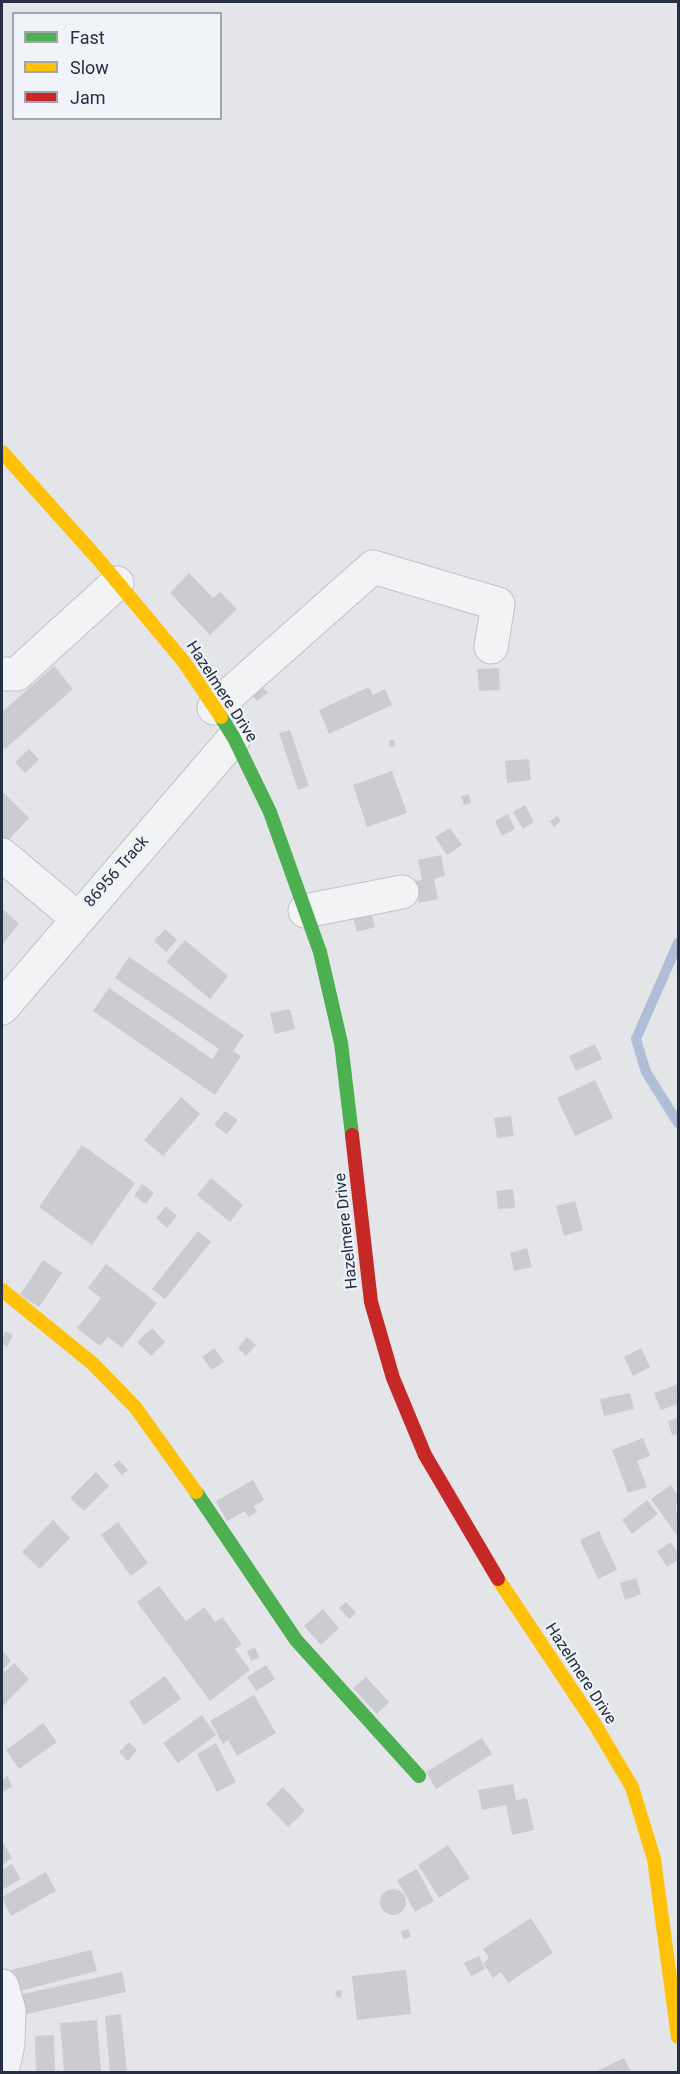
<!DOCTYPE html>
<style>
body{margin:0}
#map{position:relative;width:680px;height:2074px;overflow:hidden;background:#e3e5e9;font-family:Roboto,sans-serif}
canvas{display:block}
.frame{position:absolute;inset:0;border:3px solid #272f44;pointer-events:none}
.legend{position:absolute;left:12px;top:12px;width:210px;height:108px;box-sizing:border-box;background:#f0f3f8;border:2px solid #a0a5b0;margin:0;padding:8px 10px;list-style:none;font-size:18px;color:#272f44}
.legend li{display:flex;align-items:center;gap:12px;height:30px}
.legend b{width:30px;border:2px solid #a0a5b0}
</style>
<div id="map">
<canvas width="680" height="2074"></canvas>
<div class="frame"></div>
<ul class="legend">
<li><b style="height:8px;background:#4caf50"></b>Fast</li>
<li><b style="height:8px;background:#ffc107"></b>Slow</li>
<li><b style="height:8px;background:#c62828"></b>Jam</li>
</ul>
</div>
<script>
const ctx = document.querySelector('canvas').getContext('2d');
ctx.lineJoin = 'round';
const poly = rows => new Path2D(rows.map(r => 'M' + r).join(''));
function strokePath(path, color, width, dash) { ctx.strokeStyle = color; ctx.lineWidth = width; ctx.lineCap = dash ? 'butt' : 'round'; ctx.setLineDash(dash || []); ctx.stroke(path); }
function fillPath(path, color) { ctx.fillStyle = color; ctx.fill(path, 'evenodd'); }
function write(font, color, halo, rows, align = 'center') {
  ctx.font = font + ' Roboto,sans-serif'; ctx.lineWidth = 4.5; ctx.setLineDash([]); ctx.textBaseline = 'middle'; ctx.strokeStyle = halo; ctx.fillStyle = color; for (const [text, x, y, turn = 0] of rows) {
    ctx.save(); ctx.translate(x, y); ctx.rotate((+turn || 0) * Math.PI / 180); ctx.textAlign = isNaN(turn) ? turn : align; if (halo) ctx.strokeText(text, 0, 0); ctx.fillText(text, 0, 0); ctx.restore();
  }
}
strokePath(poly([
 [678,943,636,1039,646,1072,678,1123]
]), '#afbed6', 10);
fillPath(poly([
 [189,573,213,598,220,592,237,609,210,635,170,593],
 [54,666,73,689,5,749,2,745,2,712],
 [499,668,500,690,479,691,477,669],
 [259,683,268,693,257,701,249,691],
 [369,687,373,695,385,689,392,705,329,734,319,710],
 [290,730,309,786,298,790,279,733],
 [389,740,394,740,395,746,390,747],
 [29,749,39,760,25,773,15,762],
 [529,759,531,780,507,783,505,761],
 [392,771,407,813,367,827,353,785],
 [2,791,29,818,2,847],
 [469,794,471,803,464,805,461,796],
 [525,805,534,822,523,829,513,812],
 [508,814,515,829,502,836,495,821],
 [557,816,561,821,554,827,550,821],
 [450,828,462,845,447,855,435,837],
 [441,855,445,876,434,879,438,899,419,903,415,881,422,880,418,860],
 [4,910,19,924,2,945,2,913],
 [371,913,375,927,357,932,353,918],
 [165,929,177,940,166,952,154,941],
 [185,940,228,976,210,999,166,962],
 [129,957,244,1035,233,1051,241,1056,215,1095,93,1011,109,988,212,1059,219,1049,115,978],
 [290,1009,295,1029,275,1034,270,1013],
 [595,1044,602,1059,576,1071,569,1056],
 [595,1080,613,1118,575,1136,557,1098],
 [181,1097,200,1114,163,1156,144,1140],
 [225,1111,238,1120,227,1134,214,1125],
 [511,1116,514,1136,497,1138,494,1118],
 [82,1145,135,1183,92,1245,39,1207],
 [211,1178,243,1205,230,1222,197,1195],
 [142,1184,154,1193,146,1204,134,1196],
 [513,1189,515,1208,498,1209,496,1191],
 [575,1201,583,1230,564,1236,556,1206],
 [166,1206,177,1216,167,1228,156,1218],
 [198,1231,211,1242,165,1299,152,1289],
 [527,1248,532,1267,514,1271,510,1253],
 [43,1260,62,1273,39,1307,20,1295],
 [106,1264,157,1303,122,1348,108,1337,100,1346,77,1328,101,1298,88,1288],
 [152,1328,165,1342,151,1356,137,1342],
 [5,1331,13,1335,7,1347,2,1343],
 [247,1337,256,1345,246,1356,238,1348],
 [214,1348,224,1362,212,1370,202,1357],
 [641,1348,650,1367,633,1376,624,1357],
 [678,1384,678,1404,661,1410,654,1393],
 [630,1393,634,1409,604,1416,600,1399],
 [678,1418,678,1434,672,1435,668,1421],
 [643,1438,650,1456,637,1461,647,1487,628,1493,612,1450],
 [119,1460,128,1470,122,1475,113,1465],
 [96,1472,109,1486,84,1511,70,1498],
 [253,1480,264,1500,254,1506,257,1512,248,1517,245,1511,227,1521,216,1501],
 [671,1485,678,1496,676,1507,678,1532,676,1534,651,1499],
 [647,1500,658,1514,632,1534,622,1520],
 [53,1520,70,1538,40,1569,22,1552],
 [118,1522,148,1563,131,1576,101,1535],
 [599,1531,617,1570,598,1579,580,1540],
 [671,1542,678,1553,678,1560,667,1567,657,1551],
 [636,1578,641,1594,625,1600,620,1583],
 [159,1586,186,1621,204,1607,215,1622,222,1617,242,1644,235,1649,250,1670,210,1701,137,1602],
 [346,1602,356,1613,349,1619,339,1608],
 [323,1609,339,1628,321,1645,304,1626],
 [255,1647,259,1657,251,1661,247,1651],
 [2,1650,11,1661,3,1670,5,1672,14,1663,29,1679,2,1707],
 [266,1665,275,1679,256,1691,247,1677],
 [165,1676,181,1699,144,1725,129,1702],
 [366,1677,389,1702,377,1714,353,1688],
 [254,1695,276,1733,237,1756,228,1740,223,1744,210,1721],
 [202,1715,216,1735,178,1763,163,1743],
 [43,1723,57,1742,19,1769,6,1750],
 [482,1738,492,1754,436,1789,426,1772],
 [129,1742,137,1750,128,1761,119,1752],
 [216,1743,236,1782,217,1792,197,1754],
 [8,1776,12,1787,2,1792,2,1780],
 [513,1784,516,1800,527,1798,534,1830,512,1835,506,1805,482,1810,478,1790],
 [283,1787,305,1811,288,1827,266,1804],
 [2,1841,12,1858,2,1865],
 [448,1845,470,1878,439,1898,418,1865],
 [12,1864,21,1879,2,1890,2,1870],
 [417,1869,434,1901,415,1912,397,1880],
 [46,1872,56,1891,11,1916,2,1897],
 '380 1902a13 13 0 1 1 26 0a13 13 0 1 1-26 0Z',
 [531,1918,553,1953,508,1983,501,1972,493,1978,483,1963,489,1958,483,1949],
 [409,1929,411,1937,403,1939,401,1931],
 [91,1950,97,1971,12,1993,7,1971],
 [479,1956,485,1969,471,1976,464,1963],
 [406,1970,411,2014,357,2020,352,1976],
 [122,1972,126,1992,18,2016,14,1996],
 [337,1990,342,1991,341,1998,335,1996],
 [121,2014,127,2072,110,2072,105,2016],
 [97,2020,101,2072,64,2072,60,2023],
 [54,2035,55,2072,36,2072,35,2036],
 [624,2058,631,2072,595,2072]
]), '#caccd1');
const street = poly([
 [2,674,17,674,117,583],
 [214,708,373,567,498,604,491,647],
 [2,855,77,918],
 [305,911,402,892],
 [2,1008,234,738],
 [2,1986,9,2010,8,2044,2,2072]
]);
strokePath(street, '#c0c2c7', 35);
strokePath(street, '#f2f3f5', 33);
strokePath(poly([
 [221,717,234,738,270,812,320,952,341,1043,352,1135],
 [196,1492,296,1640,419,1776]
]), '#4caf50', 14);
strokePath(poly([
 [2,452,98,559,184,662,221,717],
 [2,1290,92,1363,135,1407,196,1492],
 [498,1579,594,1723,632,1787,654,1859,678,2037]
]), '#ffc107', 14);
strokePath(poly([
 [352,1135,371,1302,393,1378,425,1455,498,1579]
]), '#c62828', 14);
write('16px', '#272f44', '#f0f3f8', [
 ["Hazelmere Drive",221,692,57],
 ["86956 Track",117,872,-49],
 ["Hazelmere Drive",347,1231,-96],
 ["Hazelmere Drive",580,1674,57]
]);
</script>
